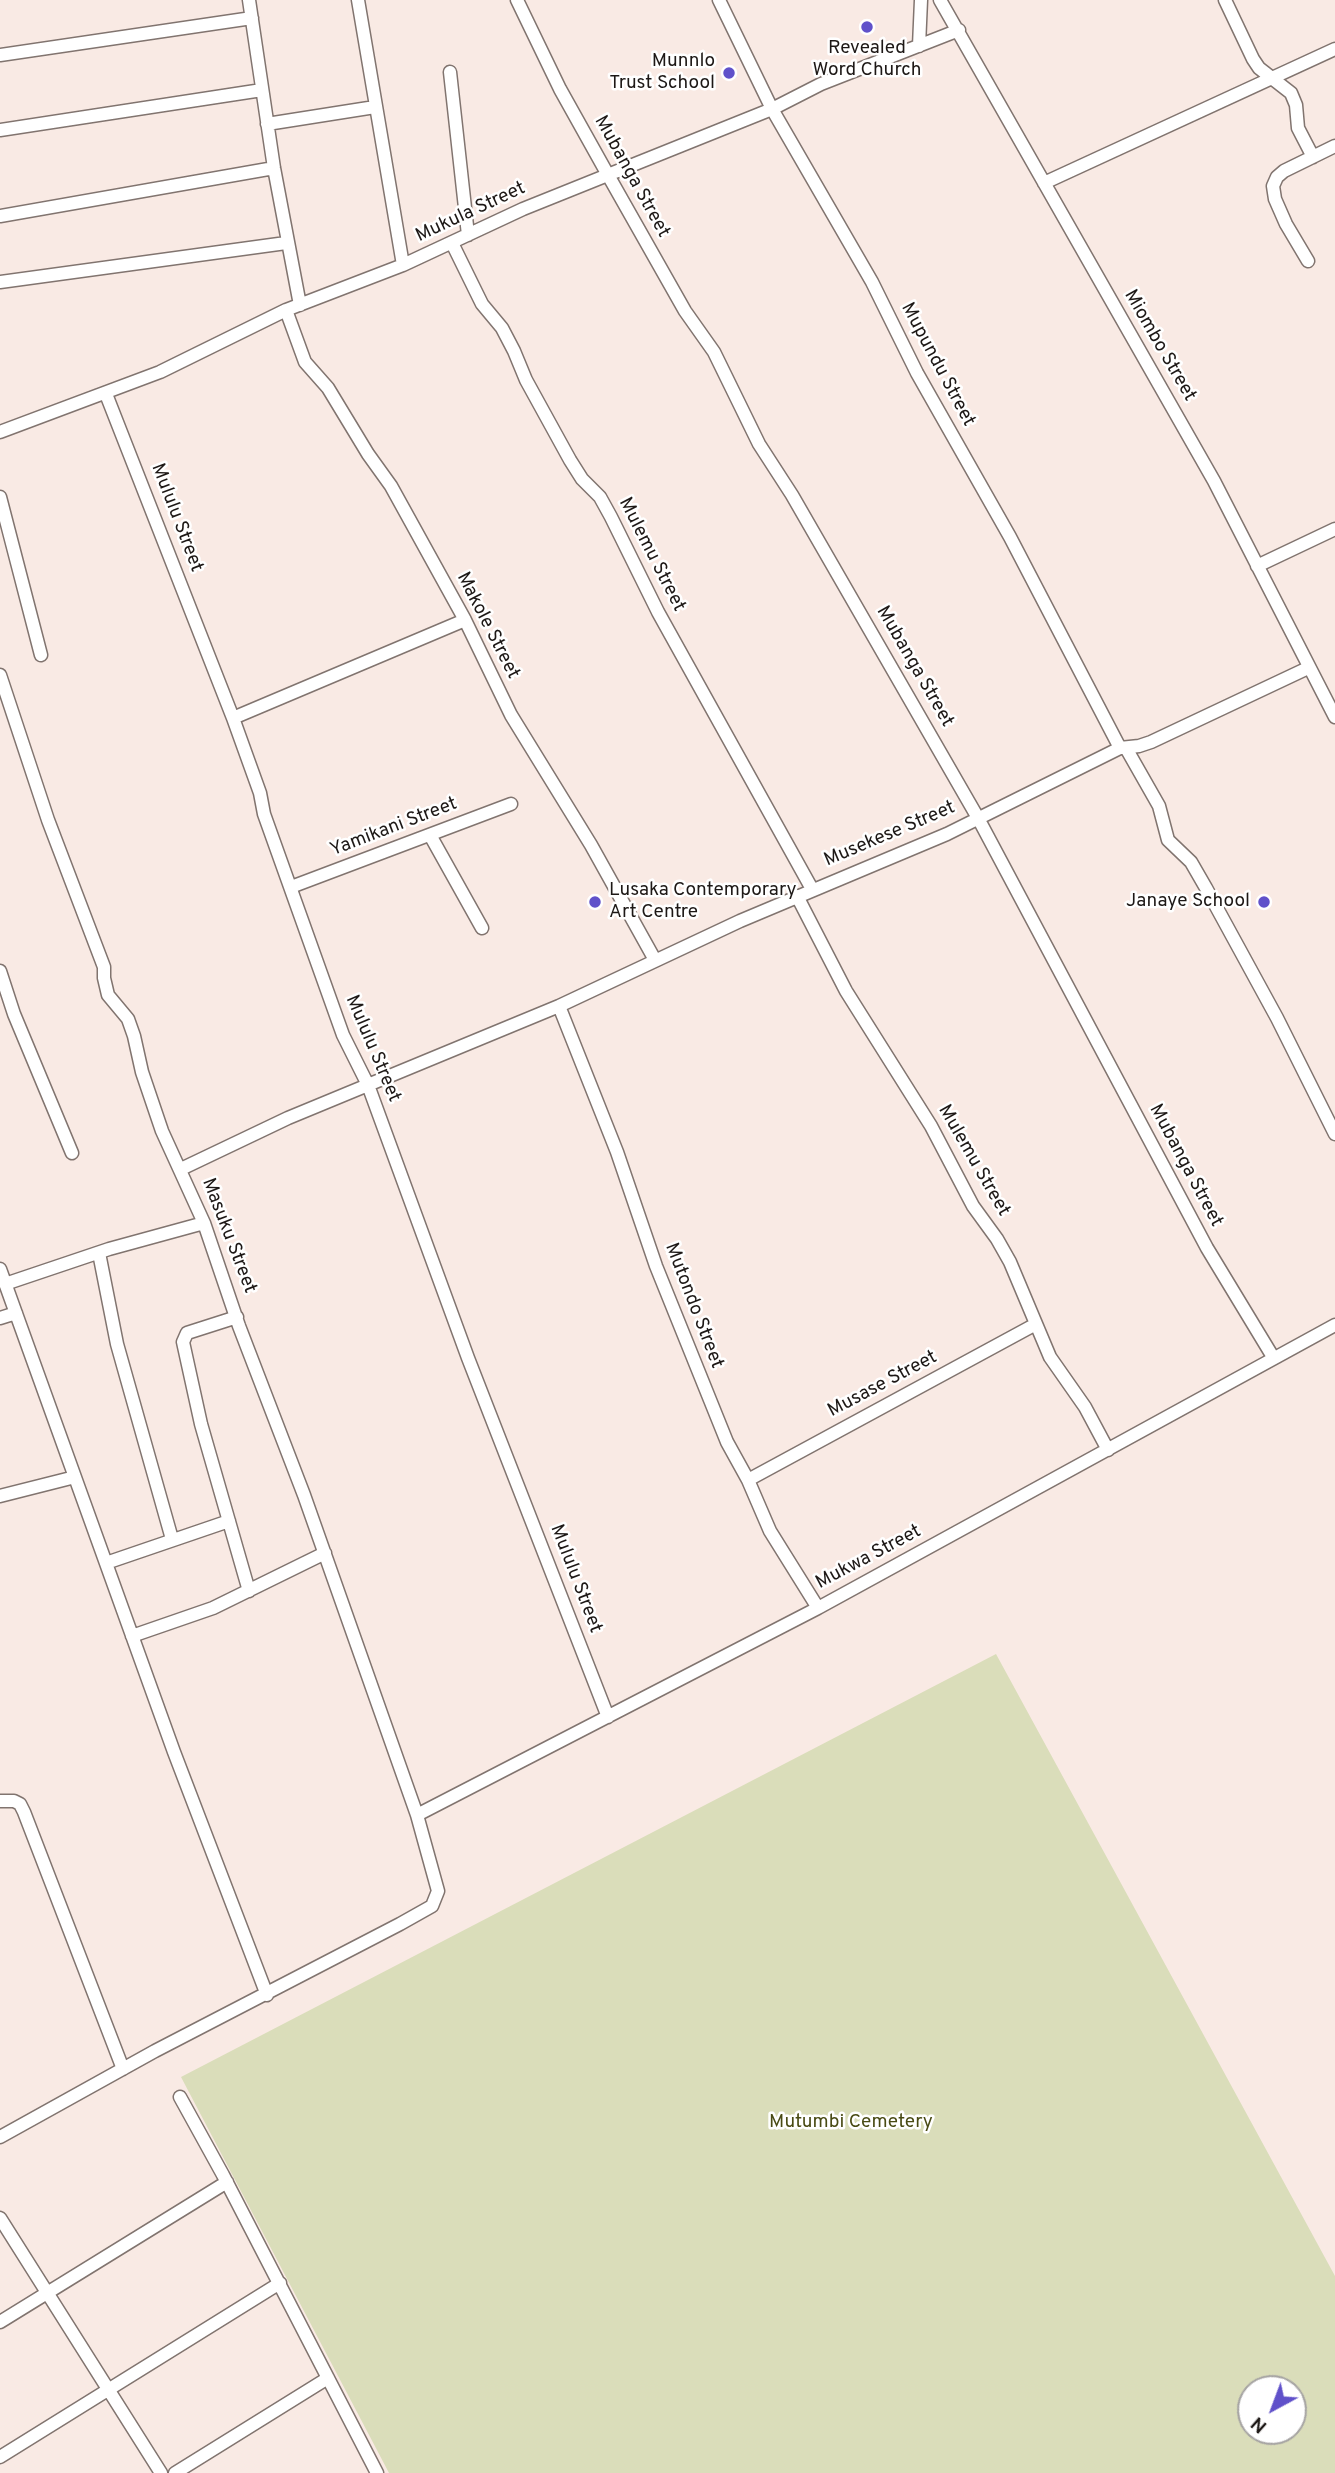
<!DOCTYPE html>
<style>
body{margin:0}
#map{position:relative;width:1335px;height:2473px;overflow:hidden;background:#f9eae4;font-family:Overpass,sans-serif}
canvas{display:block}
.north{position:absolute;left:1237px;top:2375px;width:70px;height:70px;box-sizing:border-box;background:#fff;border:2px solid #a5a3a2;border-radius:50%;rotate:221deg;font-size:19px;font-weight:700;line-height:28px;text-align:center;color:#1d1816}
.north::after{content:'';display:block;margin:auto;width:24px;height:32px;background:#6051ca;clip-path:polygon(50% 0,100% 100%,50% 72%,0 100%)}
</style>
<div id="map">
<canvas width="1335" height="2473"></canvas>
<div class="north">N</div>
</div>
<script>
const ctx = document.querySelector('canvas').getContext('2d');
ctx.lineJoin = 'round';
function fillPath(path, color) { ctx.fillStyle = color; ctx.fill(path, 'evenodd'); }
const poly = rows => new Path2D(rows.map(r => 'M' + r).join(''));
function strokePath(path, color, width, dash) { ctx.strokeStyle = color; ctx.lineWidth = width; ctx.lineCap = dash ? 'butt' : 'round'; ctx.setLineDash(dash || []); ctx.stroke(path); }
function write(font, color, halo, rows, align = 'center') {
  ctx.font = font + ' Overpass,sans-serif'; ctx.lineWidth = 5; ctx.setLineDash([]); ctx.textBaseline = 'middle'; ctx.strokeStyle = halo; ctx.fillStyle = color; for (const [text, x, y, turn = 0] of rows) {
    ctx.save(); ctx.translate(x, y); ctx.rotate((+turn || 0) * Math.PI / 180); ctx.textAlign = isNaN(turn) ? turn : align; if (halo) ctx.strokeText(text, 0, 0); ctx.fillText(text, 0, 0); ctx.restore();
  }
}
fillPath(poly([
 [996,1654,1335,2276,1335,2473,389,2473,181,2077],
 [1251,2389,1293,2389,1293,2431,1251,2431]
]), '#daddba');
const street = poly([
 [249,0,274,168,300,305],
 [358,0,403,265],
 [517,0,560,89,608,175,685,311,714,352,759,444,792,495,978,818,1207,1248,1273,1357],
 [719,0,772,109,872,282,917,373,1010,537,1120,748],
 [940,0,1214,481,1335,717],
 [1225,0,1253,59,1259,68,1291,93,1296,105,1298,128,1313,157],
 [919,46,921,0],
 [0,55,252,18],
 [450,72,468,235],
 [267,124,375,107],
 [0,130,262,90],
 [1044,183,1335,49],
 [0,216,274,168],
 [452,243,482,304,502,328,514,351,526,380,570,460,582,479,600,497,611,517,658,612,812,889],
 [1308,261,1286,224,1275,199,1273,186,1277,177,1284,171,1335,146],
 [0,282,286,243],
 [286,310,305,362,328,388,368,454,391,486,465,620,511,715,591,845,655,960],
 [106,394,233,718,260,793,264,814,343,1035,368,1085,468,1358,608,1717],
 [0,432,160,372,286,310,403,265,523,209,772,109,821,84,959,30],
 [0,497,41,655],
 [1257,566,1335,529],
 [0,675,48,820,104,967,104,978,108,995,128,1019,134,1036,142,1072,162,1131,204,1223,239,1326,304,1495,417,1815,438,1891,432,1906,400,1924,155,2051,0,2137],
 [233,718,465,620],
 [1126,748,1159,806,1168,840,1191,862,1206,888,1277,1018,1335,1134],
 [430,835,482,928],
 [291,887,511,804],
 [797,896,846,991,931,1126,973,1206,997,1239,1010,1262,1050,1357,1085,1407,1108,1450],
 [0,971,14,1014,72,1153],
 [559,1006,617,1152,656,1266,727,1442,748,1480,770,1531,818,1608],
 [181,1169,288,1118,559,1006,740,921,947,834,1120,748,1139,746,1151,742,1308,668],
 [99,1253,117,1344,172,1539],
 [0,1269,174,1752,267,1995],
 [5,1284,109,1249,204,1223],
 [237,1317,187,1333,183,1342,201,1424,249,1591],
 [0,1318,16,1313],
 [748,1480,1036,1324],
 [0,1496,75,1477],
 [106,1563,229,1521],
 [132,1636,213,1608,325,1553],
 [0,1801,14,1801,20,1804,24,1812,123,2069],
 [417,1815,818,1608,1335,1325],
 [180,2097,223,2175,377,2473],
 [0,2218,161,2473],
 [0,2322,227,2182],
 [0,2457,280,2283],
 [175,2473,328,2378]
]);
strokePath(street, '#81746f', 15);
strokePath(street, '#fff', 12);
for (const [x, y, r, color] of [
 [867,27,7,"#6051ca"],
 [729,73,7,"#6051ca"],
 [595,902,7,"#6051ca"],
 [1264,902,7,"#6051ca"]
]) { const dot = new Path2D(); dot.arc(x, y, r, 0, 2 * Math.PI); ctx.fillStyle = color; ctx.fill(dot); strokePath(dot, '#fff', 2.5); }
write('19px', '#1d1816', '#fff', [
 ["Revealed",867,49,"center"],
 ["Word Church",867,71,"center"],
 ["Munnlo",715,62],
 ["Trust School",715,84],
 ["Lusaka Contemporary",609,891,"left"],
 ["Art Centre",609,913,"left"],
 ["Janaye School",1250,902]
], 'right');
write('19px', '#1d1816', '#fff', [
 ["Mubanga Street",631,177,61],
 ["Mukula Street",471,213,-25],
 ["Miombo Street",1159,346,60],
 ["Mupundu Street",937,365,62],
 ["Mululu Street",176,518,69],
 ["Mulemu Street",651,555,63],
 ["Makole Street",487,626,63],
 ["Mubanga Street",914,667,60],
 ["Yamikani Street",394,828,-21],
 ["Musekese Street",890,835,-23],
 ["Mululu Street",372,1049,67],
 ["Mulemu Street",973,1161,60],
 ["Mubanga Street",1185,1166,62],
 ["Masuku Street",228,1236,69],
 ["Mutondo Street",693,1306,69],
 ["Musase Street",883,1385,-28],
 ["Mukwa Street",869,1558,-28],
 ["Mululu Street",575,1579,69]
]);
write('19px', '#494b14', '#fff', [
 ["Mutumbi Cemetery",851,2123]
]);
</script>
